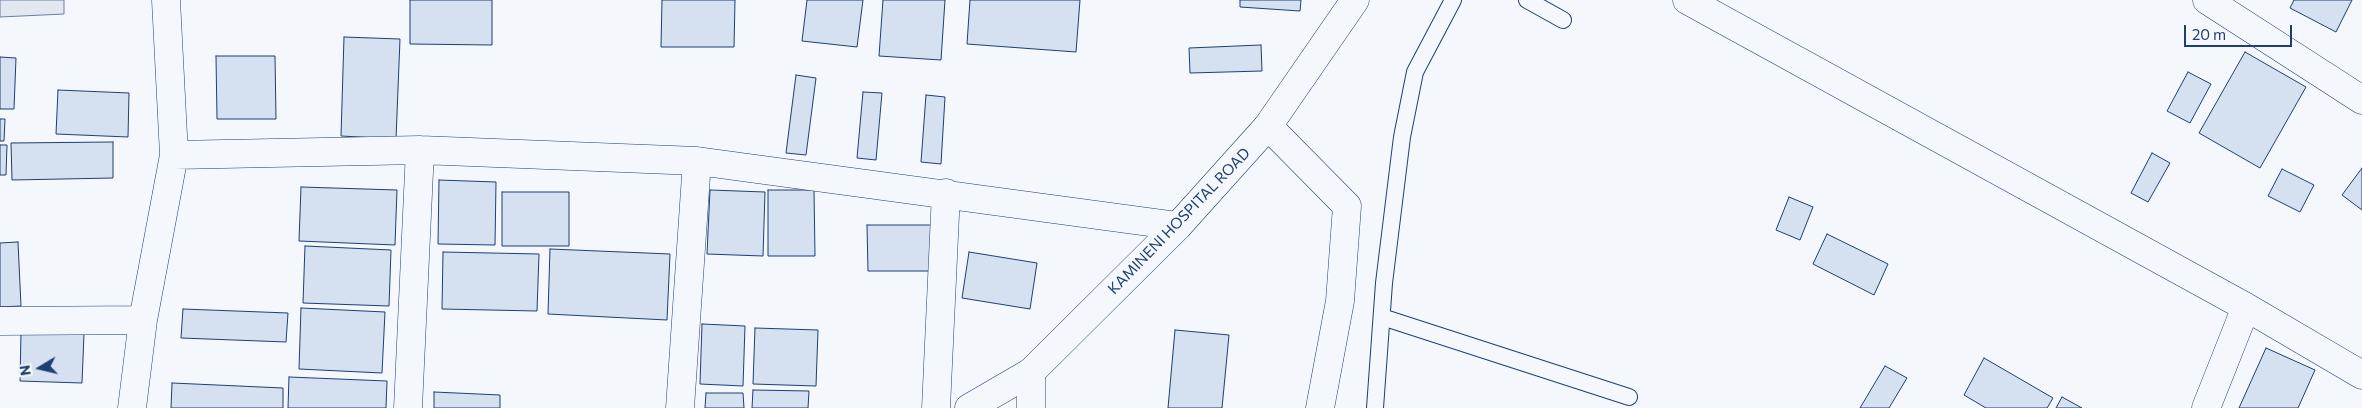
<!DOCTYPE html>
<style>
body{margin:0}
#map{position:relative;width:2362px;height:408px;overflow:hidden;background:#f4f7fb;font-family:Commissioner,sans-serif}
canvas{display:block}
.north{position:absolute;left:15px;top:343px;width:50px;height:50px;-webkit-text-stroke:4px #f4f7fb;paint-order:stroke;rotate:261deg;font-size:14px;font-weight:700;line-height:20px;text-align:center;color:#1d3f73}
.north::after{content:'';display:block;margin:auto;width:18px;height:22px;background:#1d3f73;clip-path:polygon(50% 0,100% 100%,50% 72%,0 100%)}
.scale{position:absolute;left:2184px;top:25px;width:108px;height:22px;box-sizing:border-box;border:2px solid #1d3f73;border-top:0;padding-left:6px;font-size:15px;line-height:18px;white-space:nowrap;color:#1d3f73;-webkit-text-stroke:4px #f4f7fb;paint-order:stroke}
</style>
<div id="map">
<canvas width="2362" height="408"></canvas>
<div class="north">N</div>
<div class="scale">20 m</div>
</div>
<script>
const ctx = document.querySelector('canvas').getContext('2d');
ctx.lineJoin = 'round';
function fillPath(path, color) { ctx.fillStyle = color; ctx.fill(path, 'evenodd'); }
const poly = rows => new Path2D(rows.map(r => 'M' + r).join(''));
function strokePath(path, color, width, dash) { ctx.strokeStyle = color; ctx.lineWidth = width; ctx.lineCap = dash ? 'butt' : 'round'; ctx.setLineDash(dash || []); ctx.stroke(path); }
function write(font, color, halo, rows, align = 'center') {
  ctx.font = font + ' Commissioner,sans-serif'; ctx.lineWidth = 4; ctx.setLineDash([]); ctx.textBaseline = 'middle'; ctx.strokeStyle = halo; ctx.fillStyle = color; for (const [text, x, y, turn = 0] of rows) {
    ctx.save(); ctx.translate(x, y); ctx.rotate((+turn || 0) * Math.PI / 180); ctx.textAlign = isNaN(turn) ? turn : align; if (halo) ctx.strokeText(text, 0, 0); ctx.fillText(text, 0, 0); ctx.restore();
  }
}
const parking = poly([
 [0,0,64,0,64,14,0,17,0,0]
]);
fillPath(parking, '#e3e8f0');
strokePath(parking, '#687fa3', 1);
const building = poly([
 [410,0,492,0,492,45,410,44,410,0],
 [662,0,735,0,734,47,661,47,662,0],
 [807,0,863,0,857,47,802,41,807,0],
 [883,0,945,0,941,60,879,56,883,0],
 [970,0,1080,0,1076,52,967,44,970,0],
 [1240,0,1301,0,1300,11,1240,7,1240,0],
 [2294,0,2352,0,2336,32,2290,8,2294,0],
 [344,37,400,39,396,139,341,136,344,37],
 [1261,45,1262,71,1190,73,1189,48,1261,45],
 [2245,52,2306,87,2260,168,2199,133,2245,52],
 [216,56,275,56,276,119,217,119,216,56],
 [0,57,16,58,14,109,0,109,0,57],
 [2188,72,2211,84,2190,123,2167,111,2188,72],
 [796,75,816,78,806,155,786,153,796,75],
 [58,90,129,93,128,137,56,134,58,90],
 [863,92,882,93,876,160,857,158,863,92],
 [926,95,945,97,941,164,921,162,926,95],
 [0,119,5,119,4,141,0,141,0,119],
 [113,142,113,178,12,180,11,143,113,142],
 [0,145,7,145,6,175,0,175,0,145],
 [2152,153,2170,163,2148,202,2131,193,2152,153],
 [2362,168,2362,210,2342,195,2362,168],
 [2282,169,2314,185,2300,212,2268,196,2282,169],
 [439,180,496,182,495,245,438,244,439,180],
 [301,187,397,190,395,245,299,241,301,187],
 [710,190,765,192,763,256,707,254,710,190],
 [768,190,814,190,815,256,768,256,768,190],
 [502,192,569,192,569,246,502,246,502,192],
 [1789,197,1813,207,1800,240,1776,230,1789,197],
 [867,225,937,225,937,271,868,271,867,225],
 [1827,234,1888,264,1874,295,1813,264,1827,234],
 [18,242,21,306,0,307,0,243,18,242],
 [305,246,391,250,389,306,303,303,305,246],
 [550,249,670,254,667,320,548,314,550,249],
 [443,252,539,254,537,311,442,309,443,252],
 [969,252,1037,263,1030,309,962,298,969,252],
 [301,308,385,312,382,373,299,369,301,308],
 [183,309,288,313,286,342,181,338,183,309],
 [702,324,745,326,743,386,700,384,702,324],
 [755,328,818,330,816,386,753,384,755,328],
 [1175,330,1229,335,1222,408,1168,408,1175,330],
 [21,332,84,334,82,383,20,381,21,332],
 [2266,348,2315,370,2298,408,2239,408,2266,348],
 [1984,358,2053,398,2047,408,1986,408,1964,395,1984,358],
 [1885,366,1907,378,1889,408,1860,408,1885,366],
 [289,377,387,381,386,408,288,408,289,377],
 [172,383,283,388,283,408,171,408,172,383],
 [753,390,809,391,808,408,752,408,753,390],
 [434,392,500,395,500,408,434,408,434,392],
 [706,393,743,393,744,408,705,408,706,393],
 [2062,397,2082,408,2056,408,2062,397]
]);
fillPath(building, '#d5e0f0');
strokePath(building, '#1d3f73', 1);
const service = poly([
 [1527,0,1563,20],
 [1382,317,1629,397],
 [1375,408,1384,283,1402,137,1415,72,1453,0]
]);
const minor = poly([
 [1687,0,2246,307,2206,408],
 [2207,0,2362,100],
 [1268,126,1347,206,1340,301,1320,408],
 [174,155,420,150,697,161],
 [2246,307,2362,375],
 [0,321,143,320],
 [132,408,143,320,174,155,166,0],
 [408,408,420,150],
 [680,408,697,161,1178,226],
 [936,408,946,193],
 [1031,408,1031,372]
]);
const tertiary = poly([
 [969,408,1031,372,1178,226,1268,126,1355,0]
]);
strokePath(service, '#1d3f73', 18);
strokePath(minor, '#1d3f73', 29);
strokePath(tertiary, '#1d3f73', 29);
strokePath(service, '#f4f7fb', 16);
strokePath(minor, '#f4f7fb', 28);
strokePath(tertiary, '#f4f7fb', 28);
write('15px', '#1d3f73', '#f4f7fb', [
 ["KAMINENI HOSPITAL ROAD",1179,221,-46]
]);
</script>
